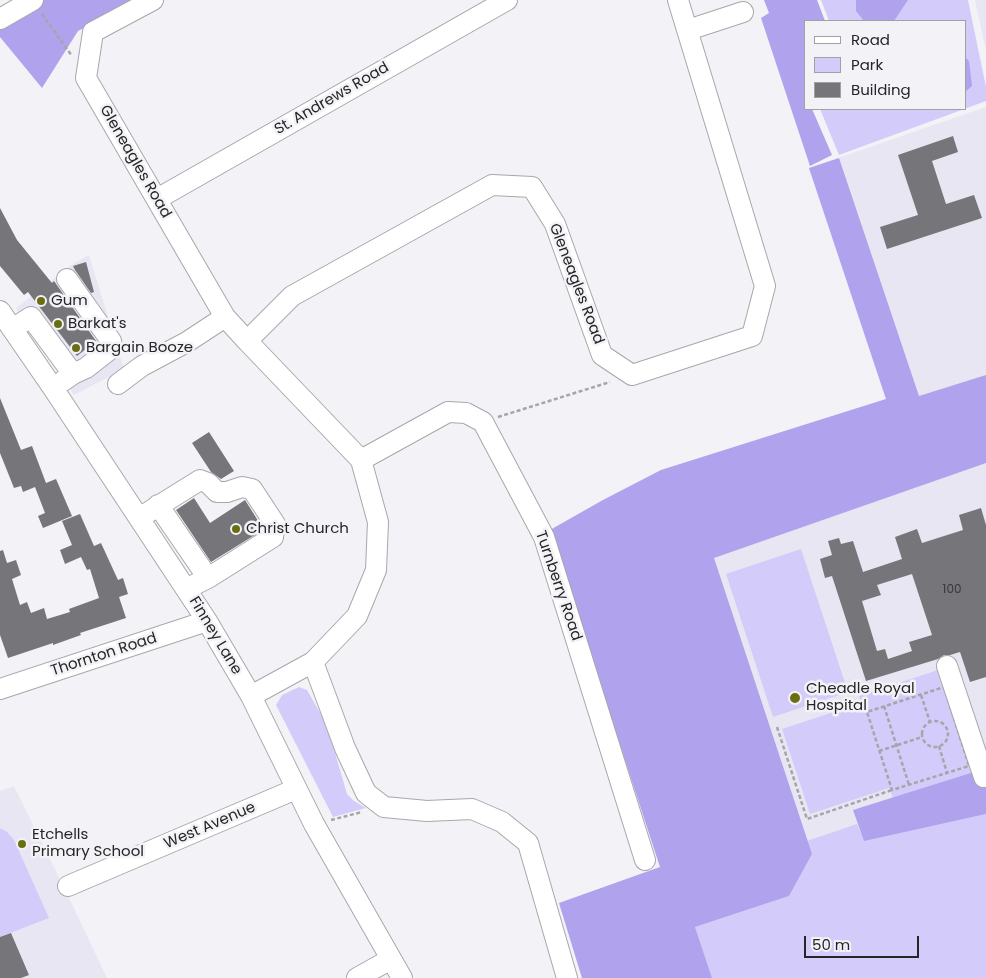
<!DOCTYPE html>
<style>
body{margin:0}
#map{position:relative;width:986px;height:978px;overflow:hidden;background:#f3f2f7;font-family:Poppins,sans-serif}
canvas{display:block}
.legend{position:absolute;left:804px;top:20px;width:162px;height:90px;box-sizing:border-box;background:#f3f2f7;border:1px solid #a1a0a3;margin:0;padding:6px 9px;list-style:none;font-size:15px;color:#252526}
.legend li{display:flex;align-items:center;gap:10px;height:25px}
.legend b{width:25px;border:1px solid #a1a0a3}
.scale{position:absolute;left:804px;top:936px;width:115px;height:22px;box-sizing:border-box;border:2px solid #252526;border-top:0;padding-left:6px;font-size:15px;line-height:18px;white-space:nowrap;color:#252526;-webkit-text-stroke:4px #f3f2f7;paint-order:stroke}
</style>
<div id="map">
<canvas width="986" height="978"></canvas>
<ul class="legend">
<li><b style="height:6px;background:#fff"></b>Road</li>
<li><b style="height:14px;background:#d3ccfb"></b>Park</li>
<li><b style="height:14px;background:#76767a"></b>Building</li>
</ul>
<div class="scale">50 m</div>
</div>
<script>
const ctx = document.querySelector('canvas').getContext('2d');
ctx.lineJoin = 'round';
function fillPath(path, color) { ctx.fillStyle = color; ctx.fill(path, 'evenodd'); }
const poly = rows => new Path2D(rows.map(r => 'M' + r).join(''));
function strokePath(path, color, width, dash) { ctx.strokeStyle = color; ctx.lineWidth = width; ctx.lineCap = dash ? 'butt' : 'round'; ctx.setLineDash(dash || []); ctx.stroke(path); }
function write(font, color, halo, rows, align = 'center') {
  ctx.font = font + ' Poppins,sans-serif'; ctx.lineWidth = 5; ctx.setLineDash([]); ctx.textBaseline = 'middle'; ctx.strokeStyle = halo; ctx.fillStyle = color; for (const [text, x, y, turn = 0] of rows) {
    ctx.save(); ctx.translate(x, y); ctx.rotate((+turn || 0) * Math.PI / 180); ctx.textAlign = isNaN(turn) ? turn : align; if (halo) ctx.strokeText(text, 0, 0); ctx.fillText(text, 0, 0); ctx.restore();
  }
}
fillPath(poly([
 [975,0,986,0,986,51],
 [986,107,986,978,582,978,559,903,660,867,550,530,603,500,661,470,886,399,809,168],
 [89,255,124,369,74,395,16,308,71,265],
 [14,786,69,898,107,978,0,978,0,791]
]), '#e7e6f2');
fillPath(poly([
 [821,0,968,0,986,87,986,101,839,155,820,109,965,109,965,21,829,21],
 [801,549,848,692,773,717,726,574],
 [944,668,977,771,893,798,889,788,810,814,782,729,861,703,859,696],
 [299,687,307,690,327,725,347,794,354,801,366,808,333,817,276,705,282,695],
 [986,814,986,978,712,978,695,927,789,896,812,854,807,841,857,824,864,840],
 [0,828,7,832,14,840,49,918,0,937]
]), '#d3ccfb');
fillPath(poly([
 [39,0,139,0,78,31,42,88,0,37,0,25],
 [764,0,817,0,825,21,805,21,805,109,812,109,832,155,810,166,761,18,769,13],
 [856,0,908,0,894,21,864,21,856,11],
 [965,57,969,61,972,86,965,92],
 [839,158,919,396,986,375,986,463,714,558,812,854,789,896,695,927,712,978,582,978,559,903,660,867,550,530,603,500,661,470,886,399,809,168],
 [977,771,986,779,986,814,864,841,853,810]
]), '#b0a2ed');
fillPath(poly([
 [953,136,958,152,932,161,946,204,974,195,982,218,887,249,880,227,918,215,898,155],
 [0,208,17,240,52,283,54,281,96,341,77,356,28,292,24,295,0,266],
 [86,262,94,292,91,293,75,270,73,266],
 [0,398,21,450,32,446,46,483,56,479,72,516,43,528,38,516,45,513,35,487,23,492,21,486,14,488,0,453],
 [209,432,234,471,221,479,211,472,192,443],
 [194,498,210,523,245,500,262,527,256,530,258,533,211,562,176,510],
 [981,508,986,525,986,677,970,682,960,652,950,655,944,655,938,659,866,681,832,576,825,578,820,559,832,555,828,541,839,538,841,544,853,541,863,572,902,559,895,537,917,529,922,543,963,530,959,515],
 [912,574,932,635,909,642,912,651,888,659,885,649,877,651,862,601,881,595,877,585],
 [80,514,94,546,101,543,118,580,123,578,128,594,119,597,126,618,80,633,81,635,53,645,53,643,8,658,0,635,0,551,3,550,7,563,16,560,21,575,12,579,20,605,27,602,31,613,44,608,47,619,70,612,69,609,99,598,90,569,87,570,81,557,65,564,60,550,72,545,62,521],
 [11,933,29,975,21,978,0,978,0,937]
]), '#76767a');
const minor = poly([
 [153,0,93,32,86,78,225,317,247,341,292,296,492,185,532,187,555,224,602,355,632,375,752,336,765,286,678,0],
 [0,19,33,0],
 [688,30,743,12],
 [157,199,507,0],
 [67,279,111,341,112,346,109,350,86,368,73,374],
 [0,311,53,388,207,621,251,696,314,824,402,978],
 [12,329,31,317,73,374,63,381],
 [247,341,361,460,378,522,376,570,357,616,313,662,251,696],
 [118,384,142,366,187,342,225,317],
 [361,460,448,412,466,413,483,422,544,537,645,860],
 [158,505,208,578],
 [139,518,200,480,208,483,217,492,227,492,242,487,252,489,275,524,273,537,208,578,186,589],
 [313,662,345,748,366,793,384,807,427,811,472,809,502,822,528,843,567,978],
 [947,666,984,777,986,777],
 [0,689,207,621],
 [68,886,296,789],
 [357,978,391,959]
]);
strokePath(minor, '#a8a7ab', 22);
strokePath(poly([
 [42,14,72,56],
 [498,417,610,382],
 [944,687,969,766,892,790,867,712,944,687],
 [921,695,930,722],
 [884,706,909,785],
 '922 734a13 13 0 1 1 26 0a13 13 0 1 1-26 0Z',
 [777,727,807,819,892,790],
 [939,746,947,773],
 [879,751,922,737],
 [331,820,362,812]
]), '#a6a5a9', 2.5, [4, 2.5]);
strokePath(minor, '#fff', 20);
for (const [x, y, r, color] of [
 [41,301,5,"#6a6e13"],
 [58,324,5,"#6a6e13"],
 [76,348,5,"#6a6e13"],
 [236,529,5,"#6a6e13"],
 [795,698,6,"#6a6e13"],
 [22,844,5,"#6a6e13"]
]) { const dot = new Path2D(); dot.arc(x, y, r, 0, 2 * Math.PI); ctx.fillStyle = color; ctx.fill(dot); strokePath(dot, '#f3f2f7', 2); }
write('12px', '#39393b', null, [
 ["100",952,590]
]);
write('15px', '#252526', '#f3f2f7', [
 ["St. Andrews Road",332,99,-30],
 ["Gleneagles Road",135,162,60],
 ["Gleneagles Road",576,284,69],
 ["Turnberry Road",558,586,71],
 ["Finney Lane",215,636,59],
 ["Thornton Road",104,655,-18],
 ["West Avenue",210,826,-23]
]);
write('15px', '#252526', '#f3f2f7', [
 ["Gum",51,301],
 ["Barkat's",68,324],
 ["Bargain Booze",86,348],
 ["Christ Church",246,529],
 ["Cheadle Royal",806,689],
 ["Hospital",806,706],
 ["Etchells",32,835],
 ["Primary School",32,852]
], 'left');
</script>
